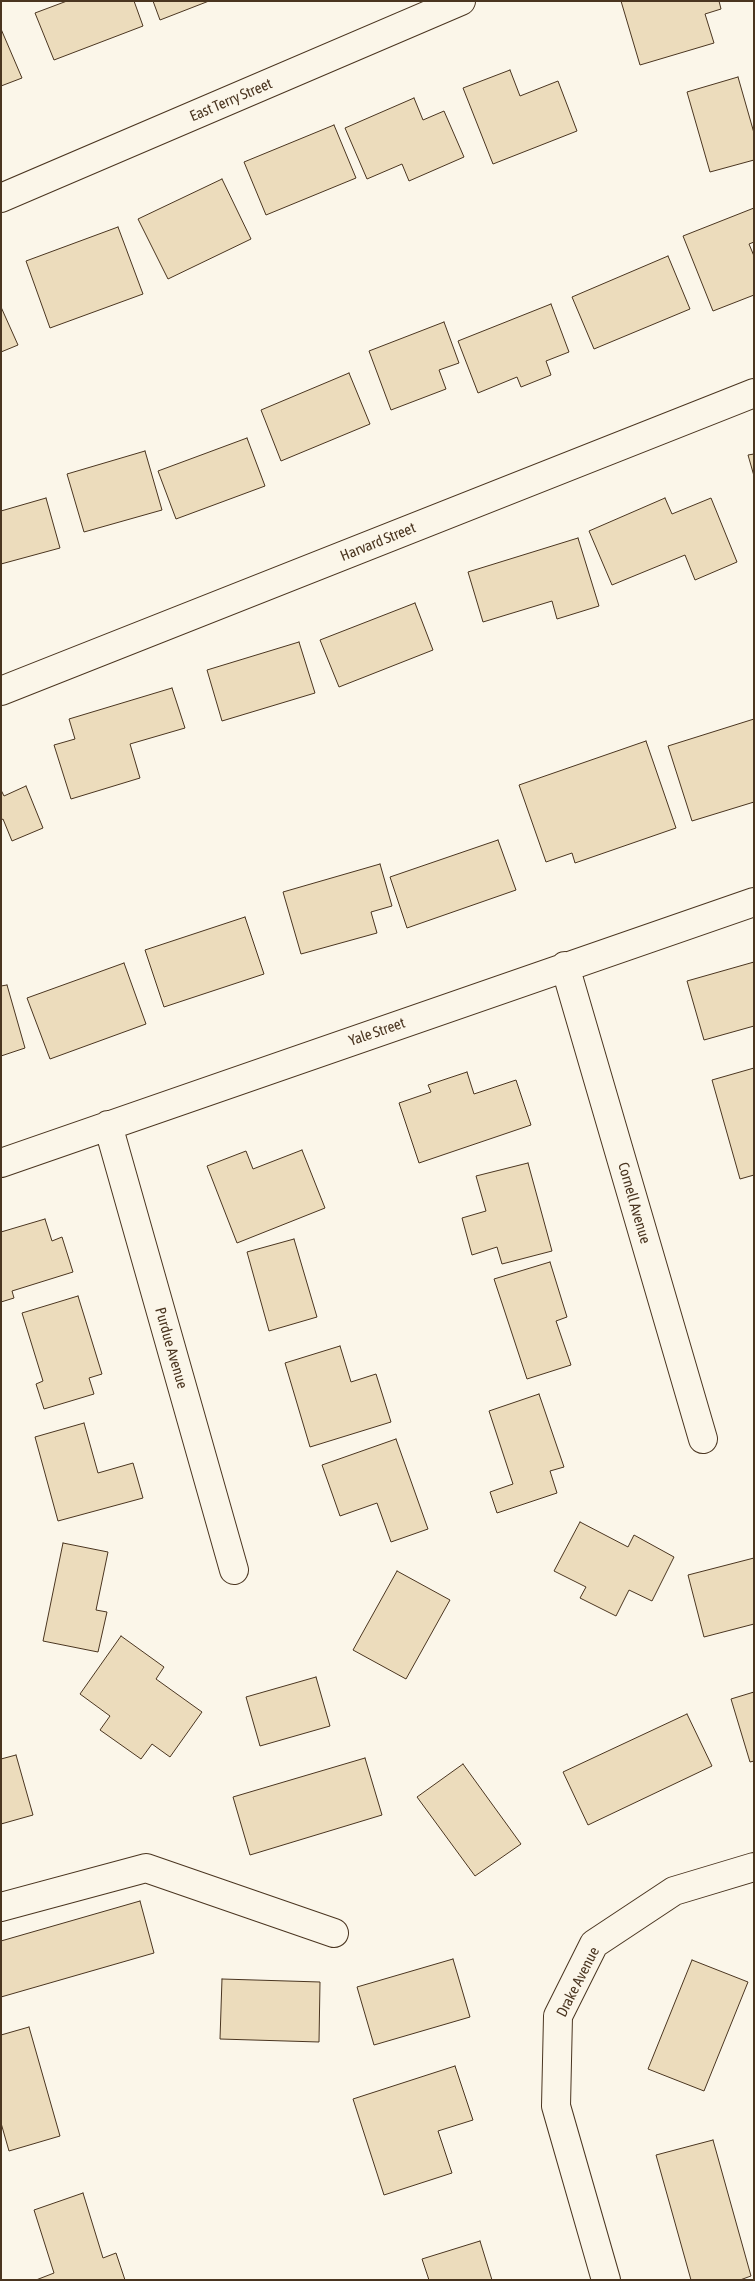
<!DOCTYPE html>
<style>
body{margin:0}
#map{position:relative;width:755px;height:2281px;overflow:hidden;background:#fbf6e9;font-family:"Asap Condensed",sans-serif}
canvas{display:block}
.frame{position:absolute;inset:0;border:2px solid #4a3520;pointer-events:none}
</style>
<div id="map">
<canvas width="755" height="2281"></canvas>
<div class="frame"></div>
</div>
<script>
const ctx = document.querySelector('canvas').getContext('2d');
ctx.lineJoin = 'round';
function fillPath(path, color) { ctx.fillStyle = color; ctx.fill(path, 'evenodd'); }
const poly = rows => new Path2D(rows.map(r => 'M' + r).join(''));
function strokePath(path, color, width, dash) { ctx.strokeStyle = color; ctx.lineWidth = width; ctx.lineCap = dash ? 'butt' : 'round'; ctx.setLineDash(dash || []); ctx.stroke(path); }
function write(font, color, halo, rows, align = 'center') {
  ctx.font = font + ' "Asap Condensed",sans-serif'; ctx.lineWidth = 4; ctx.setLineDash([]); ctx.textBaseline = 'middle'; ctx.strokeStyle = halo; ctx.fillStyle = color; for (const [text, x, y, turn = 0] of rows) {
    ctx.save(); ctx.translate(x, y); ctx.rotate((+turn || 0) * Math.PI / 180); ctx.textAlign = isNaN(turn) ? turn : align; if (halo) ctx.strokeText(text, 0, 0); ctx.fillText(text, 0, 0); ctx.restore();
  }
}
const building = poly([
 [67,1,134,1,143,26,54,60,35,13,67,1],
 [153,1,209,1,160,20,153,1],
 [621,1,719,1,721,9,705,14,714,43,640,65,621,1],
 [1,29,22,78,1,86,1,29],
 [510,70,520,96,558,81,577,131,493,164,463,88,510,70],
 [738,77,754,133,754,160,710,172,687,92,738,77],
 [414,98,423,120,444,111,464,157,409,181,402,164,367,179,345,128,414,98],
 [334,125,356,178,266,215,244,162,334,125],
 [222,179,251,239,168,279,138,219,222,179],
 [754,208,754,242,749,244,754,256,754,295,713,311,683,236,754,208],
 [118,227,143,294,50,328,26,261,118,227],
 [668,256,690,309,594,349,572,297,668,256],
 [551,304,569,352,546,361,551,375,521,387,517,377,478,393,458,341,551,304],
 [1,307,18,345,1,352,1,307],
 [444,322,459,363,439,370,446,389,391,410,369,351,444,322],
 [349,373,370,424,281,461,261,410,349,373],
 [247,438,265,486,176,519,158,471,247,438],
 [145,451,162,510,84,532,67,474,145,451],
 [754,454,754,476,748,455,754,454],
 [46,498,60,548,1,564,1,511,46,498],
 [665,498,672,514,711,498,737,562,695,580,685,555,612,585,589,531,665,498],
 [578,538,599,606,557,619,552,601,483,622,468,572,578,538],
 [415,603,433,650,339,687,320,640,415,603],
 [299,642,315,693,222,721,207,670,299,642],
 [172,688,185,728,130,744,140,778,71,799,54,745,75,739,69,719,172,688],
 [754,719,754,802,692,821,668,746,754,719],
 [646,741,676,828,575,863,572,853,546,862,519,785,646,741],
 [26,786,43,828,12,841,3,819,1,820,1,790,4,796,26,786],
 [498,840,516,890,407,928,390,877,498,840],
 [380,864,392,906,371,912,377,933,301,954,283,892,380,864],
 [245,917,264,974,164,1007,145,950,245,917],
 [754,962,754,1026,704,1040,687,981,754,962],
 [124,963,146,1024,50,1059,27,998,124,963],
 [7,985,25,1048,1,1056,1,986,7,985],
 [754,1068,754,1175,740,1179,712,1080,754,1068],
 [467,1072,474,1094,516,1080,531,1125,419,1163,399,1103,431,1092,428,1085,467,1072],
 [302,1150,325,1208,237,1243,207,1166,246,1151,253,1169,302,1150],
 [528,1163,552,1251,502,1264,497,1247,472,1255,462,1218,486,1211,476,1176,528,1163],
 [45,1219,52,1241,62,1237,73,1272,12,1291,14,1298,1,1302,1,1232,45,1219],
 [294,1239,317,1317,269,1331,247,1252,294,1239],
 [550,1262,567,1317,556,1321,571,1365,527,1379,494,1279,550,1262],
 [78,1296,102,1374,89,1378,94,1394,44,1409,36,1384,43,1381,22,1313,78,1296],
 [340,1346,351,1382,376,1374,391,1422,310,1447,285,1363,340,1346],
 [539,1394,564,1467,550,1471,557,1493,497,1513,490,1492,513,1484,489,1411,539,1394],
 [84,1423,98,1473,133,1463,143,1498,58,1521,35,1437,84,1423],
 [396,1439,428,1529,391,1542,377,1503,340,1516,322,1465,396,1439],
 [580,1522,628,1547,634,1535,674,1557,652,1601,629,1590,616,1616,580,1598,586,1587,554,1571,580,1522],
 [63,1543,108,1552,96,1610,107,1612,98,1652,43,1641,63,1543],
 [754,1558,754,1624,704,1637,688,1575,754,1558],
 [397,1571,450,1600,406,1679,353,1650,397,1571],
 [121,1636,164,1667,156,1679,202,1712,170,1757,152,1744,141,1759,100,1730,110,1716,80,1694,121,1636],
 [316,1677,330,1726,260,1746,246,1697,316,1677],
 [754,1692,754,1761,750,1762,731,1699,754,1692],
 [687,1714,712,1766,588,1825,563,1772,687,1714],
 [16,1755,33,1815,1,1824,1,1759,16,1755],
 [365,1758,382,1815,250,1855,233,1797,365,1758],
 [463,1764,521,1844,475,1876,417,1797,463,1764],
 [140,1901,154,1953,1,1997,1,1941,140,1901],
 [453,1959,470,2017,374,2045,357,1987,453,1959],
 [692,1960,748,1982,704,2091,648,2069,692,1960],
 [222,1979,320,1982,319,2042,220,2039,222,1979],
 [29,2027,60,2136,9,2151,1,2123,1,2035,29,2027],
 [455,2066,473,2120,438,2131,452,2173,384,2195,353,2099,455,2066],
 [713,2140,751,2276,740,2280,691,2280,656,2155,713,2140],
 [83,2193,103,2258,116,2253,125,2280,36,2280,54,2273,34,2210,83,2193],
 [480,2241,492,2280,429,2280,422,2259,480,2241]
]);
fillPath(building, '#ecdcbc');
strokePath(building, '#4a3520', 1);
const minor = poly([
 [1,691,754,393],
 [565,966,703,1439],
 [108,1125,234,1570],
 [1,1163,754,902],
 [1,1907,146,1868,334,1933],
 [606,2280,556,2106,558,2016,594,1944,674,1891,754,1867]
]);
const tertiary = poly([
 [1,198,461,1]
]);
strokePath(minor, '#4a3520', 30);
strokePath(tertiary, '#4a3520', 30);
strokePath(minor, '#fbf6e9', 28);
strokePath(tertiary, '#fbf6e9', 28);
write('15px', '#4a3520', '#fbf6e9', [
 ["East Terry Street",231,100,-23],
 ["Harvard Street",378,542,-22],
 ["Yale Street",377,1032,-19],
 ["Cornell Avenue",634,1203,74],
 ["Purdue Avenue",171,1348,74],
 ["Drake Avenue",578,1982,-63]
]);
</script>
